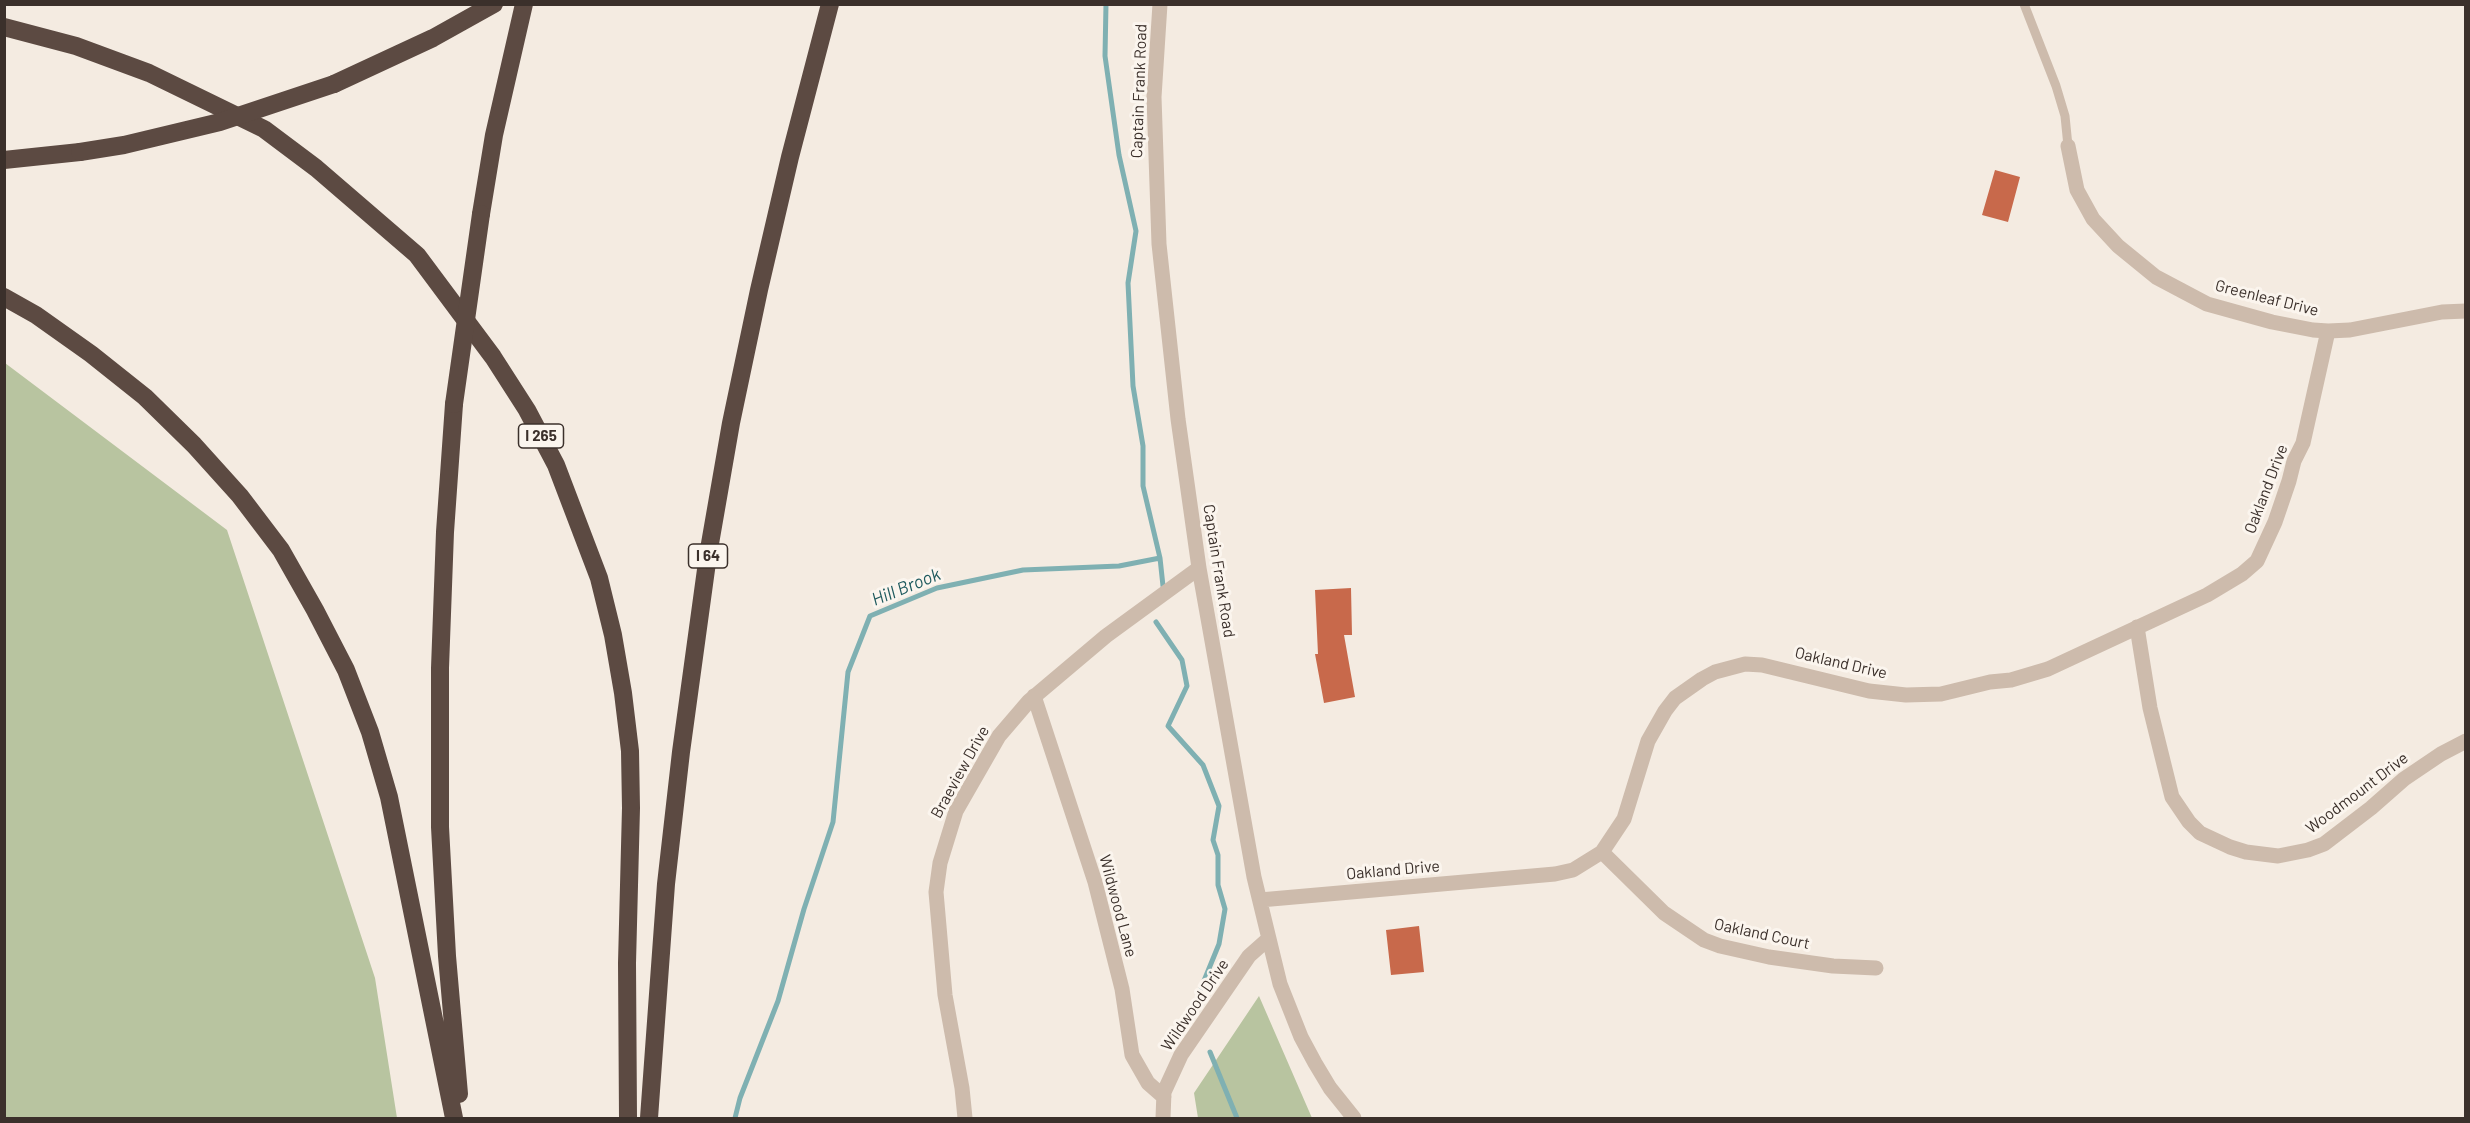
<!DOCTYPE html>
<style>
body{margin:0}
#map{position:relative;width:2470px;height:1123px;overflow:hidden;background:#f4ebe1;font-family:Barlow,sans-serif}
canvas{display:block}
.frame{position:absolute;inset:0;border:6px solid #3b302b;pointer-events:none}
</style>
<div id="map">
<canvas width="2470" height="1123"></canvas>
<div class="frame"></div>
</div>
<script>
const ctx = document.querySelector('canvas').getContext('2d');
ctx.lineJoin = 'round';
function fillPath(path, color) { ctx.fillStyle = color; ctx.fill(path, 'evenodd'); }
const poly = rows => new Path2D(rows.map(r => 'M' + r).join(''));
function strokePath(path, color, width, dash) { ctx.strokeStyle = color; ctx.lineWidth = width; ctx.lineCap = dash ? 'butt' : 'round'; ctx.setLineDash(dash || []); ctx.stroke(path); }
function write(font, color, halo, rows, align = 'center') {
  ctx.font = font + ' Barlow,sans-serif'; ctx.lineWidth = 6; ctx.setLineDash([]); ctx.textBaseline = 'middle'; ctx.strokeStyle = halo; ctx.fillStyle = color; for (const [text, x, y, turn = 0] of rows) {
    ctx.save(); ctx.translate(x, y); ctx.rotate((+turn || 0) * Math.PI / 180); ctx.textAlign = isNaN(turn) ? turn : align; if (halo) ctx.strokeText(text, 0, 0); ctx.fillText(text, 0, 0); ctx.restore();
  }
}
fillPath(poly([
 [5,363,227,530,375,978,397,1118,5,1118],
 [1259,996,1312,1118,1198,1118,1194,1093]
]), '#b8c4a0');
strokePath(poly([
 [1106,4,1105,56,1119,155,1136,231,1128,283,1133,386,1143,446,1143,486,1160,558,1163,586],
 [1156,622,1182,660,1187,686,1168,726,1203,765,1219,806,1213,840,1218,855,1218,885,1225,909,1219,944,1199,993,1200,1003],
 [1210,1052,1237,1118],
 [735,1118,740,1098,778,1001,804,909,833,822,848,672,870,616,937,588,1023,570,1119,566,1160,558]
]), '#7fb0b2', 5);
fillPath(poly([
 [1995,170,2020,177,2008,222,1982,215],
 [1351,588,1352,635,1344,635,1355,697,1324,703,1315,654,1318,654,1315,590],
 [1419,926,1424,972,1391,975,1386,930]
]), '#c8694b');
strokePath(poly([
 [2024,4,2056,86,2065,116,2068,146]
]), '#cdbbac', 9);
strokePath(poly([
 [1160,4,1154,97,1159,244,1178,419,1199,568,1254,877,1280,984,1301,1037,1315,1063,1330,1088,1354,1118],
 [2068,146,2077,190,2093,219,2118,246,2156,277,2207,304,2272,322,2313,330,2328,331,2350,330,2442,312,2466,311],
 [2137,627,2150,708,2172,797,2189,822,2200,833,2230,847,2246,852,2278,856,2308,850,2324,844,2371,808,2404,779,2441,754,2466,741],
 [1034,696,1095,882,1122,989,1132,1055,1148,1083,1164,1097],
 [1602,852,1664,913,1704,940,1720,946,1769,957,1833,966,1876,968],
 [1260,900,1555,874,1573,870,1602,852,1624,819,1648,741,1665,711,1675,698,1702,679,1715,672,1745,664,1762,665,1869,691,1906,695,1941,694,1990,682,2011,680,2048,669,2207,595,2242,574,2257,561,2275,522,2289,481,2294,461,2303,443,2328,331],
 [965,1118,962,1088,945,995,936,892,940,863,956,811,999,736,1029,701,1106,636,1199,568],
 [1163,1118,1164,1092,1181,1055,1249,956,1267,940]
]), '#cdbbac', 15);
strokePath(poly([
 [4,27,76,46,149,73,264,129,316,168,417,255,493,357,527,410,556,465,599,578,613,635,623,693,630,751,631,808,627,963,628,1118],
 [334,84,433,38,494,4],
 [4,160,80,152],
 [481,214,494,135,524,4],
 [4,297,36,315,91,354,145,397,194,445,240,496,281,550,315,610,346,670,370,732,389,797,454,1118],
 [454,404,445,532,440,668,440,827,447,956,459,1094],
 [649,1118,666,884,681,752,708,555,731,423,759,290,790,157,830,4]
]), '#5c4a42', 18);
strokePath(poly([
 [80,152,124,145,220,122,334,84],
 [454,404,481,214]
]), '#5c4a42', 18);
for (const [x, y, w] of [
 [541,436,45],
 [708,556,39]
]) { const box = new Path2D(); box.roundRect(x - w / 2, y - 12, w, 24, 4.5); ctx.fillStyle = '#fbf5ee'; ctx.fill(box); strokePath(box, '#3b302b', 1.5); }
write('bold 15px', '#3b302b', null, [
 ["I 265",541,436],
 ["I 64",708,556]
]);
write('16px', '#3b302b', '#fbf5ee', [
 ["Captain Frank Road",1139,91,-88],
 ["Greenleaf Drive",2267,298,14],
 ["Oakland Drive",2266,489,-69],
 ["Captain Frank Road",1219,571,81],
 ["Oakland Drive",1841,663,13],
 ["Braeview Drive",960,772,-61],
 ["Woodmount Drive",2357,793,-37],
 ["Oakland Drive",1393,870,-5],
 ["Wildwood Lane",1118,906,75],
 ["Oakland Court",1762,934,12],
 ["Wildwood Drive",1195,1005,-56]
]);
write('italic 18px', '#1f5a5e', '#fbf5ee', [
 ["Hill Brook",906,587,-22]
]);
</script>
